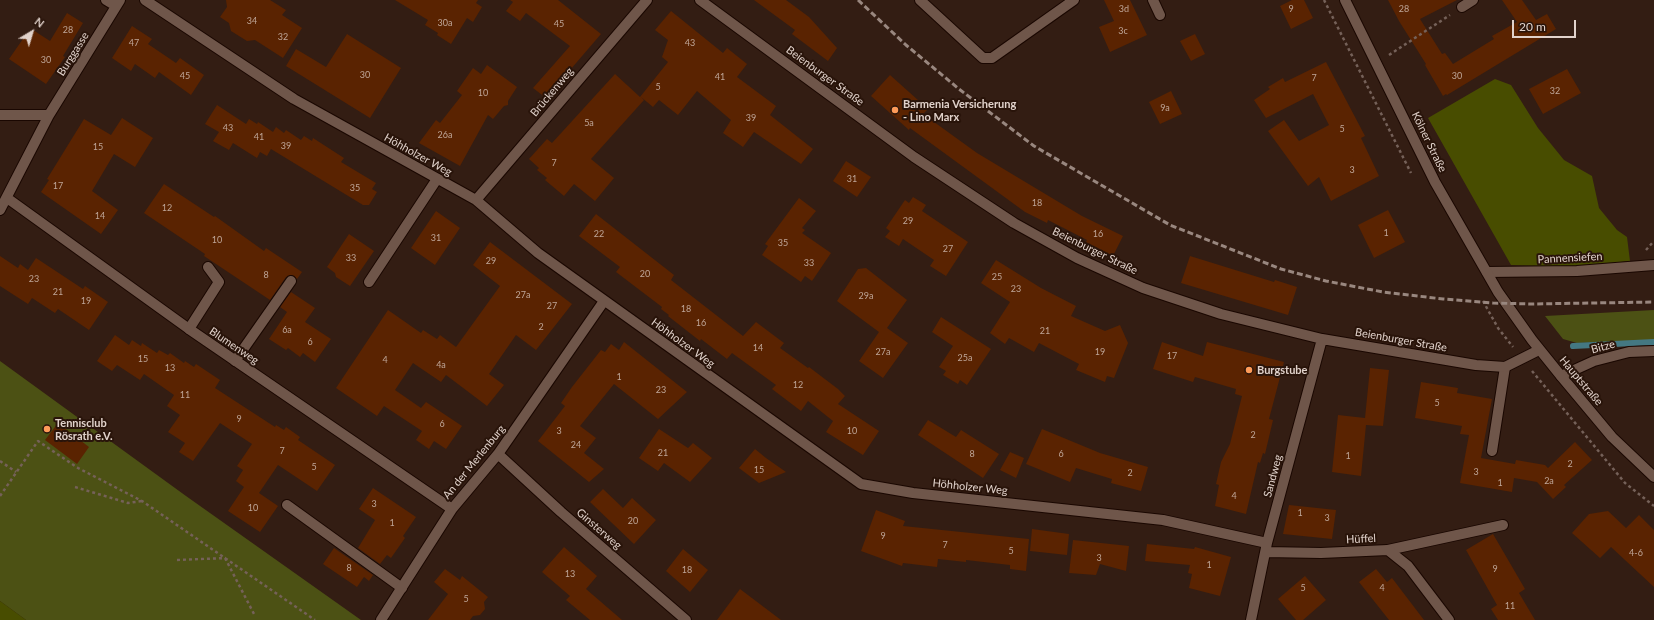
<!DOCTYPE html>
<meta charset="utf-8">
<style>
body{margin:0}
#map{position:relative;width:1654px;height:620px;overflow:hidden;background:#331d13;font-family:Lato,sans-serif}
canvas{display:block}
.north{position:absolute;left:12px;top:12px;width:40px;height:40px;-webkit-text-stroke:3px #29140a;paint-order:stroke;rotate:38deg;font-size:11px;font-weight:700;line-height:16px;text-align:center;color:#e1d2cb}
.north::after{content:'';display:block;margin:auto;width:14px;height:18px;background:#e1d2cb;clip-path:polygon(50% 0,100% 100%,50% 72%,0 100%)}
.scale{position:absolute;left:1512px;top:20px;width:64px;height:18px;box-sizing:border-box;border:2px solid #e1d2cb;border-top:0;padding-left:5px;font-size:12px;line-height:14px;white-space:nowrap;color:#e1d2cb;-webkit-text-stroke:3px #29140a;paint-order:stroke}
</style>
<div id="map">
<canvas width="1654" height="620"></canvas>
<div class="north">N</div>
<div class="scale">20 m</div>
</div>
<script>
const ctx = document.querySelector('canvas').getContext('2d');
ctx.lineJoin = 'round';
function fillPath(path, color) { ctx.fillStyle = color; ctx.fill(path, 'evenodd'); }
const poly = rows => new Path2D(rows.map(r => 'M' + r).join(''));
function strokePath(path, color, width, dash) { ctx.strokeStyle = color; ctx.lineWidth = width; ctx.lineCap = dash ? 'butt' : 'round'; ctx.setLineDash(dash || []); ctx.stroke(path); }
function write(font, color, halo, rows, align = 'center') {
  ctx.font = font + ' Lato,sans-serif'; ctx.lineWidth = 4; ctx.setLineDash([]); ctx.textBaseline = 'middle'; ctx.strokeStyle = halo; ctx.fillStyle = color; for (const [text, x, y, turn = 0] of rows) {
    ctx.save(); ctx.translate(x, y); ctx.rotate((+turn || 0) * Math.PI / 180); ctx.textAlign = isNaN(turn) ? turn : align; if (halo) ctx.strokeText(text, 0, 0); ctx.fillText(text, 0, 0); ctx.restore();
  }
}
fillPath(poly([
 [1654,310,1654,343,1603,346,1602,342,1577,343,1563,339,1545,316],
 [0,361,186,496,361,620,26,620,0,601]
]), '#4c5114');
fillPath(poly([
 [1495,79,1511,85,1538,128,1564,160,1592,176,1599,208,1617,230,1627,237,1630,261,1577,267,1511,265,1428,118],
 [0,601,26,620,0,620]
]), '#484d00');
strokePath(poly([
 [1573,346,1654,342]
]), '#447882', 6);
fillPath(poly([
 [226,0,270,0,286,10,282,15,302,28,283,58,255,40,247,41,231,31,229,23,220,17,227,7],
 [395,0,478,0,476,3,482,7,473,22,467,18,451,44,437,35,438,33,425,25,428,20],
 [510,0,558,0,601,34,546,98,533,88,570,46,526,13,520,21,506,11,513,2],
 [754,0,786,0,809,17,837,48,828,61,792,34,795,30],
 [1104,0,1130,0,1147,35,1110,52,1099,27,1114,21],
 [1292,0,1304,0,1313,18,1291,29,1280,6],
 [1388,0,1457,0,1420,19,1442,54,1445,53,1453,64,1494,39,1492,36,1517,22,1502,0,1522,0,1536,20,1547,14,1556,29,1447,95,1446,94,1443,96,1425,65,1426,64,1399,21],
 [671,11,723,53,727,48,747,64,737,77,776,106,770,115,813,149,801,164,754,132,743,147,723,133,731,120,697,91,678,115,659,100,653,107,641,97,644,100,591,159,614,178,595,201,574,184,564,196,545,180,547,178,537,170,539,168,529,159,547,139,552,143,615,74,640,97,668,62,662,57,668,40,655,30],
 [67,13,83,23,63,56,65,57,46,84,9,59,25,36,28,38,33,30,50,41],
 [132,26,152,39,148,44,176,63,180,58,204,75,191,95,159,72,155,78,135,64,131,71,112,58],
 [347,34,401,68,370,118,286,66,296,49,326,67],
 [1195,34,1205,54,1191,61,1180,41],
 [1326,62,1365,136,1361,138,1379,176,1331,201,1319,177,1308,186,1268,131,1284,120,1299,141,1329,125,1313,94,1266,118,1254,100,1270,89,1268,87,1283,78,1285,82],
 [487,65,517,87,508,101,508,105,504,106,493,119,488,115,460,166,419,143,436,120,440,123,462,95,457,91,473,68,481,74],
 [1567,69,1581,93,1543,114,1529,89],
 [890,75,928,109,923,114,977,153,1082,216,1123,236,1113,256,1086,242,1087,240,1048,220,1047,223,1025,212,910,128,909,130,871,96],
 [1171,91,1182,114,1160,124,1149,102],
 [217,105,246,124,249,119,257,124,258,122,273,132,276,127,284,133,286,130,301,140,304,136,312,141,313,138,344,158,341,162,376,183,372,189,377,192,369,205,363,205,271,149,267,156,260,152,257,158,233,143,229,150,213,141,219,132,205,124],
 [122,118,153,138,135,167,114,154,92,191,118,210,101,234,41,192,49,180,47,179,84,119,111,135],
 [846,161,871,177,857,197,833,181],
 [164,184,214,217,215,216,264,251,266,248,302,272,297,279,292,275,286,277,270,300,204,256,205,254,144,213],
 [913,197,926,205,922,211,968,242,946,276,930,266,934,260,903,239,899,246,885,237,890,231,886,228,905,200,909,203],
 [799,198,816,211,802,228,805,230,802,233,831,253,812,281,805,276,801,282,762,255,768,246,765,244],
 [1388,210,1405,242,1374,258,1358,225],
 [436,211,460,228,435,265,411,248],
 [596,214,674,275,671,280,743,336,756,322,784,343,780,348,808,368,809,367,838,389,845,396,838,404,879,431,863,455,826,432,833,421,808,401,801,411,772,389,776,385,732,353,727,359,701,339,700,341,668,316,669,315,661,309,662,307,616,272,620,267,579,236],
 [349,234,374,251,350,286,336,277,335,273,327,267],
 [490,242,572,304,536,350,516,335,489,374,504,385,487,406,446,375,441,382,413,363,395,390,421,408,426,402,462,426,446,449,434,441,429,449,416,440,422,431,384,406,377,416,336,388,388,310,421,333,423,330,437,339,440,335,456,347,500,286,473,265],
 [0,256,18,268,20,264,28,270,36,258,83,289,85,286,108,302,89,330,58,309,55,313,32,298,28,304,0,286],
 [1190,256,1274,282,1275,280,1297,287,1288,315,1181,283],
 [996,260,1041,288,1076,306,1071,316,1105,331,1120,325,1128,343,1114,378,1107,376,1105,382,1076,370,1079,364,1039,343,1034,352,1009,338,1005,344,990,333,1010,302,981,283],
 [866,268,907,300,887,328,908,343,883,378,859,361,879,332,837,301,858,269],
 [291,292,315,308,305,322,331,339,315,362,303,353,300,357,288,348,286,350,269,339,287,312,280,307],
 [941,317,991,349,967,385,960,380,958,384,943,375,946,371,939,367,953,346,932,332],
 [115,335,129,345,132,340,141,346,142,343,157,353,159,350,168,355,170,353,184,363,185,361,194,367,196,364,220,380,215,388,275,427,276,425,284,430,286,427,300,437,298,440,335,465,317,491,278,465,259,493,278,506,260,532,228,511,244,487,236,481,243,470,237,466,252,444,220,423,193,461,179,452,185,443,168,432,180,415,167,406,174,395,144,374,140,380,117,365,112,371,97,361],
 [624,342,687,392,658,419,614,384,580,426,596,438,584,453,604,469,589,482,538,441,565,406,561,403,572,387,601,350,605,352,611,344,619,350],
 [1162,342,1203,356,1207,342,1284,362,1269,419,1273,420,1265,454,1263,453,1260,463,1258,462,1246,514,1215,506,1219,485,1216,484,1221,462,1230,444,1242,396,1235,394,1236,389,1195,377,1193,382,1153,369],
 [1370,368,1389,370,1383,426,1366,425,1361,476,1332,472,1338,415,1365,418],
 [1421,382,1458,388,1457,393,1492,399,1481,458,1515,464,1516,460,1545,465,1548,468,1575,442,1592,460,1564,485,1566,487,1553,499,1537,482,1514,478,1512,492,1460,483,1469,435,1460,434,1462,426,1415,418],
 [928,420,956,437,961,430,999,454,983,478,918,435],
 [58,423,89,447,77,464,45,440],
 [659,429,688,448,693,443,712,458,690,482,664,463,658,471,639,458],
 [1042,429,1100,453,1148,467,1141,491,1111,483,1112,479,1076,468,1070,482,1026,464],
 [755,449,766,458,786,472,759,483,739,468],
 [1010,452,1024,458,1016,478,1000,470],
 [373,488,416,517,403,536,405,538,391,558,387,555,380,564,358,548,375,520,359,509],
 [603,489,623,508,632,498,656,520,634,544,590,502],
 [1289,505,1336,510,1332,539,1283,534],
 [876,510,905,521,903,526,1029,539,1026,571,1010,569,1010,565,966,560,966,562,938,559,937,567,903,563,902,566,861,551],
 [1608,511,1626,528,1639,515,1654,530,1654,587,1611,547,1600,558,1572,533,1589,514],
 [1032,529,1069,534,1067,555,1030,551],
 [1493,534,1525,589,1519,593,1535,620,1498,620,1491,609,1497,605,1466,550],
 [1073,540,1129,546,1126,571,1100,564,1096,575,1069,573],
 [1147,544,1194,549,1195,547,1231,557,1220,596,1189,588,1192,574,1188,573,1190,565,1145,561],
 [564,547,597,576,586,589,622,620,590,620,566,600,570,596,542,572],
 [334,548,373,575,369,581,364,577,357,587,323,564],
 [683,549,708,570,690,592,666,571],
 [445,569,460,580,462,576,488,597,484,602,485,609,480,615,473,616,470,620,428,620,448,594,434,582],
 [1376,569,1387,582,1392,578,1424,620,1389,620,1359,582],
 [1305,576,1326,600,1303,620,1296,620,1278,599],
 [740,589,781,620,717,620]
]), '#5a2301');
const lane = poly([
 [920,0,983,58,992,58,1074,0],
 [1153,0,1160,15],
 [369,282,437,179],
 [189,329,219,282,208,267],
 [235,361,291,281],
 [1492,451,1505,367],
 [287,505,402,588],
 [1388,550,1503,525]
]);
const street = poly([
 [106,0,116,6],
 [145,0,294,99,476,200,538,253,861,484,913,493,1163,520,1267,543],
 [700,0,914,157,1014,223,1077,258,1143,288,1221,314,1322,339,1476,365,1505,367,1539,350],
 [1462,7,1473,0],
 [0,115,49,115],
 [7,198,189,329,452,509],
 [476,200,647,0],
 [0,210,49,115,120,0],
 [1487,272,1577,271,1654,265],
 [1561,376,1594,361,1629,352,1654,351],
 [498,454,561,512,686,620],
 [1266,552,1321,553,1388,550,1408,566,1449,620],
 [381,620,452,509,498,454,604,301],
 [1251,620,1267,543,1322,339]
]);
const secondary = poly([
 [1345,0,1435,182,1498,292,1532,340,1561,376,1612,437,1654,477]
]);
strokePath(lane, '#1a0701', 12);
strokePath(street, '#1a0701', 12);
strokePath(secondary, '#1a0701', 12);
strokePath(poly([
 [1324,0,1411,173],
 [1389,55,1450,15],
 [1646,250,1654,241],
 [1483,301,1498,328,1513,347],
 [1532,371,1625,483,1654,506],
 [0,461,16,472],
 [75,487,128,503,142,501],
 [0,496,38,441,78,468,142,501,315,620],
 [177,560,225,558,254,614]
]), '#756159', 2.5, [3, 3]);
strokePath(lane, '#6f564a', 10);
strokePath(street, '#6f564a', 10);
strokePath(secondary, '#6f564a', 10);
strokePath(poly([
 [858,0,906,45,959,89,1034,146,1170,225,1281,269,1326,281,1383,292,1443,299,1493,303,1531,304,1654,302]
]), '#99877f', 3, [6, 3]);
for (const [x, y, r, color] of [
 [895,110,4,"#fe9b59"],
 [1249,370,4,"#fe9b59"],
 [47,429,4,"#fe9b59"]
]) { const dot = new Path2D(); dot.arc(x, y, r, 0, 2 * Math.PI); ctx.fillStyle = color; ctx.fill(dot); strokePath(dot, '#29140a', 1.5); }
write('9px', '#bfa698', null, [
 ["3d",1124,9],
 ["9",1291,9],
 ["28",1404,9],
 ["34",252,21],
 ["30a",445,23],
 ["45",559,24],
 ["28",68,30],
 ["3c",1123,31],
 ["32",283,37],
 ["47",134,43],
 ["43",690,43],
 ["30",46,60],
 ["30",365,75],
 ["45",185,76],
 ["30",1457,76],
 ["41",720,77],
 ["7",1314,78],
 ["5",658,87],
 ["32",1555,91],
 ["10",483,93],
 ["9a",1165,108],
 ["39",751,118],
 ["5a",589,123],
 ["43",228,128],
 ["5",1342,129],
 ["26a",445,135],
 ["41",259,137],
 ["39",286,146],
 ["15",98,147],
 ["7",554,163],
 ["3",1352,170],
 ["31",852,179],
 ["17",58,186],
 ["35",355,188],
 ["18",1037,203],
 ["12",167,208],
 ["14",100,216],
 ["29",908,221],
 ["1",1386,233],
 ["22",599,234],
 ["16",1098,234],
 ["31",436,238],
 ["10",217,240],
 ["35",783,243],
 ["27",948,249],
 ["33",351,258],
 ["29",491,261],
 ["33",809,263],
 ["20",645,274],
 ["8",266,275],
 ["25",997,277],
 ["23",34,279],
 ["23",1016,289],
 ["21",58,292],
 ["27a",523,295],
 ["29a",866,296],
 ["19",86,301],
 ["27",552,306],
 ["18",686,309],
 ["16",701,323],
 ["2",541,327],
 ["6a",287,330],
 ["21",1045,331],
 ["6",310,342],
 ["14",758,348],
 ["27a",883,352],
 ["19",1100,352],
 ["17",1172,356],
 ["25a",965,358],
 ["15",143,359],
 ["4",385,360],
 ["4a",441,365],
 ["13",170,368],
 ["1",619,377],
 ["12",798,385],
 ["23",661,390],
 ["11",185,395],
 ["5",1437,403],
 ["9",239,419],
 ["6",442,424],
 ["3",559,431],
 ["10",852,431],
 ["2",1253,435],
 ["24",576,445],
 ["7",282,451],
 ["21",663,453],
 ["8",972,454],
 ["6",1061,454],
 ["1",1348,456],
 ["2",1570,464],
 ["5",314,467],
 ["15",759,470],
 ["3",1476,472],
 ["2",1130,473],
 ["2a",1549,481],
 ["1",1500,483],
 ["4",1234,496],
 ["3",374,504],
 ["10",253,508],
 ["1",1300,513],
 ["3",1327,518],
 ["20",633,521],
 ["1",392,523],
 ["9",883,536],
 ["7",945,545],
 ["5",1011,551],
 ["4-6",1636,553],
 ["3",1099,558],
 ["1",1209,565],
 ["8",349,568],
 ["9",1495,569],
 ["18",687,570],
 ["13",570,574],
 ["5",1303,588],
 ["4",1382,588],
 ["5",466,599],
 ["11",1510,606]
]);
write('11px', '#e1d2cb', '#29140a', [
 ["Burggasse",73,54,-58],
 ["Beienburger Straße",825,76,36],
 ["Brückenweg",552,92,-50],
 ["Kölner Straße",1429,142,64],
 ["Höhholzer Weg",418,155,29],
 ["Beienburger Straße",1095,251,26],
 ["Pannensiefen",1570,258,-3],
 ["Beienburger Straße",1401,340,10],
 ["Höhholzer Weg",683,343,36],
 ["Blumenweg",234,346,34],
 ["Bitze",1603,347,-15],
 ["Hauptstraße",1581,381,50],
 ["An der Merlenburg",474,462,-51],
 ["Sandweg",1273,476,-75],
 ["Höhholzer Weg",970,487,6],
 ["Ginsterweg",599,529,41],
 ["Hüffel",1361,539,-3]
]);
write('bold 11px', '#e1d2cb', '#29140a', [
 ["Barmenia Versicherung",903,104],
 ["- Lino Marx",903,117],
 ["Burgstube",1257,370],
 ["Tennisclub",55,423],
 ["Rösrath e.V.",55,436]
], 'left');
</script>
